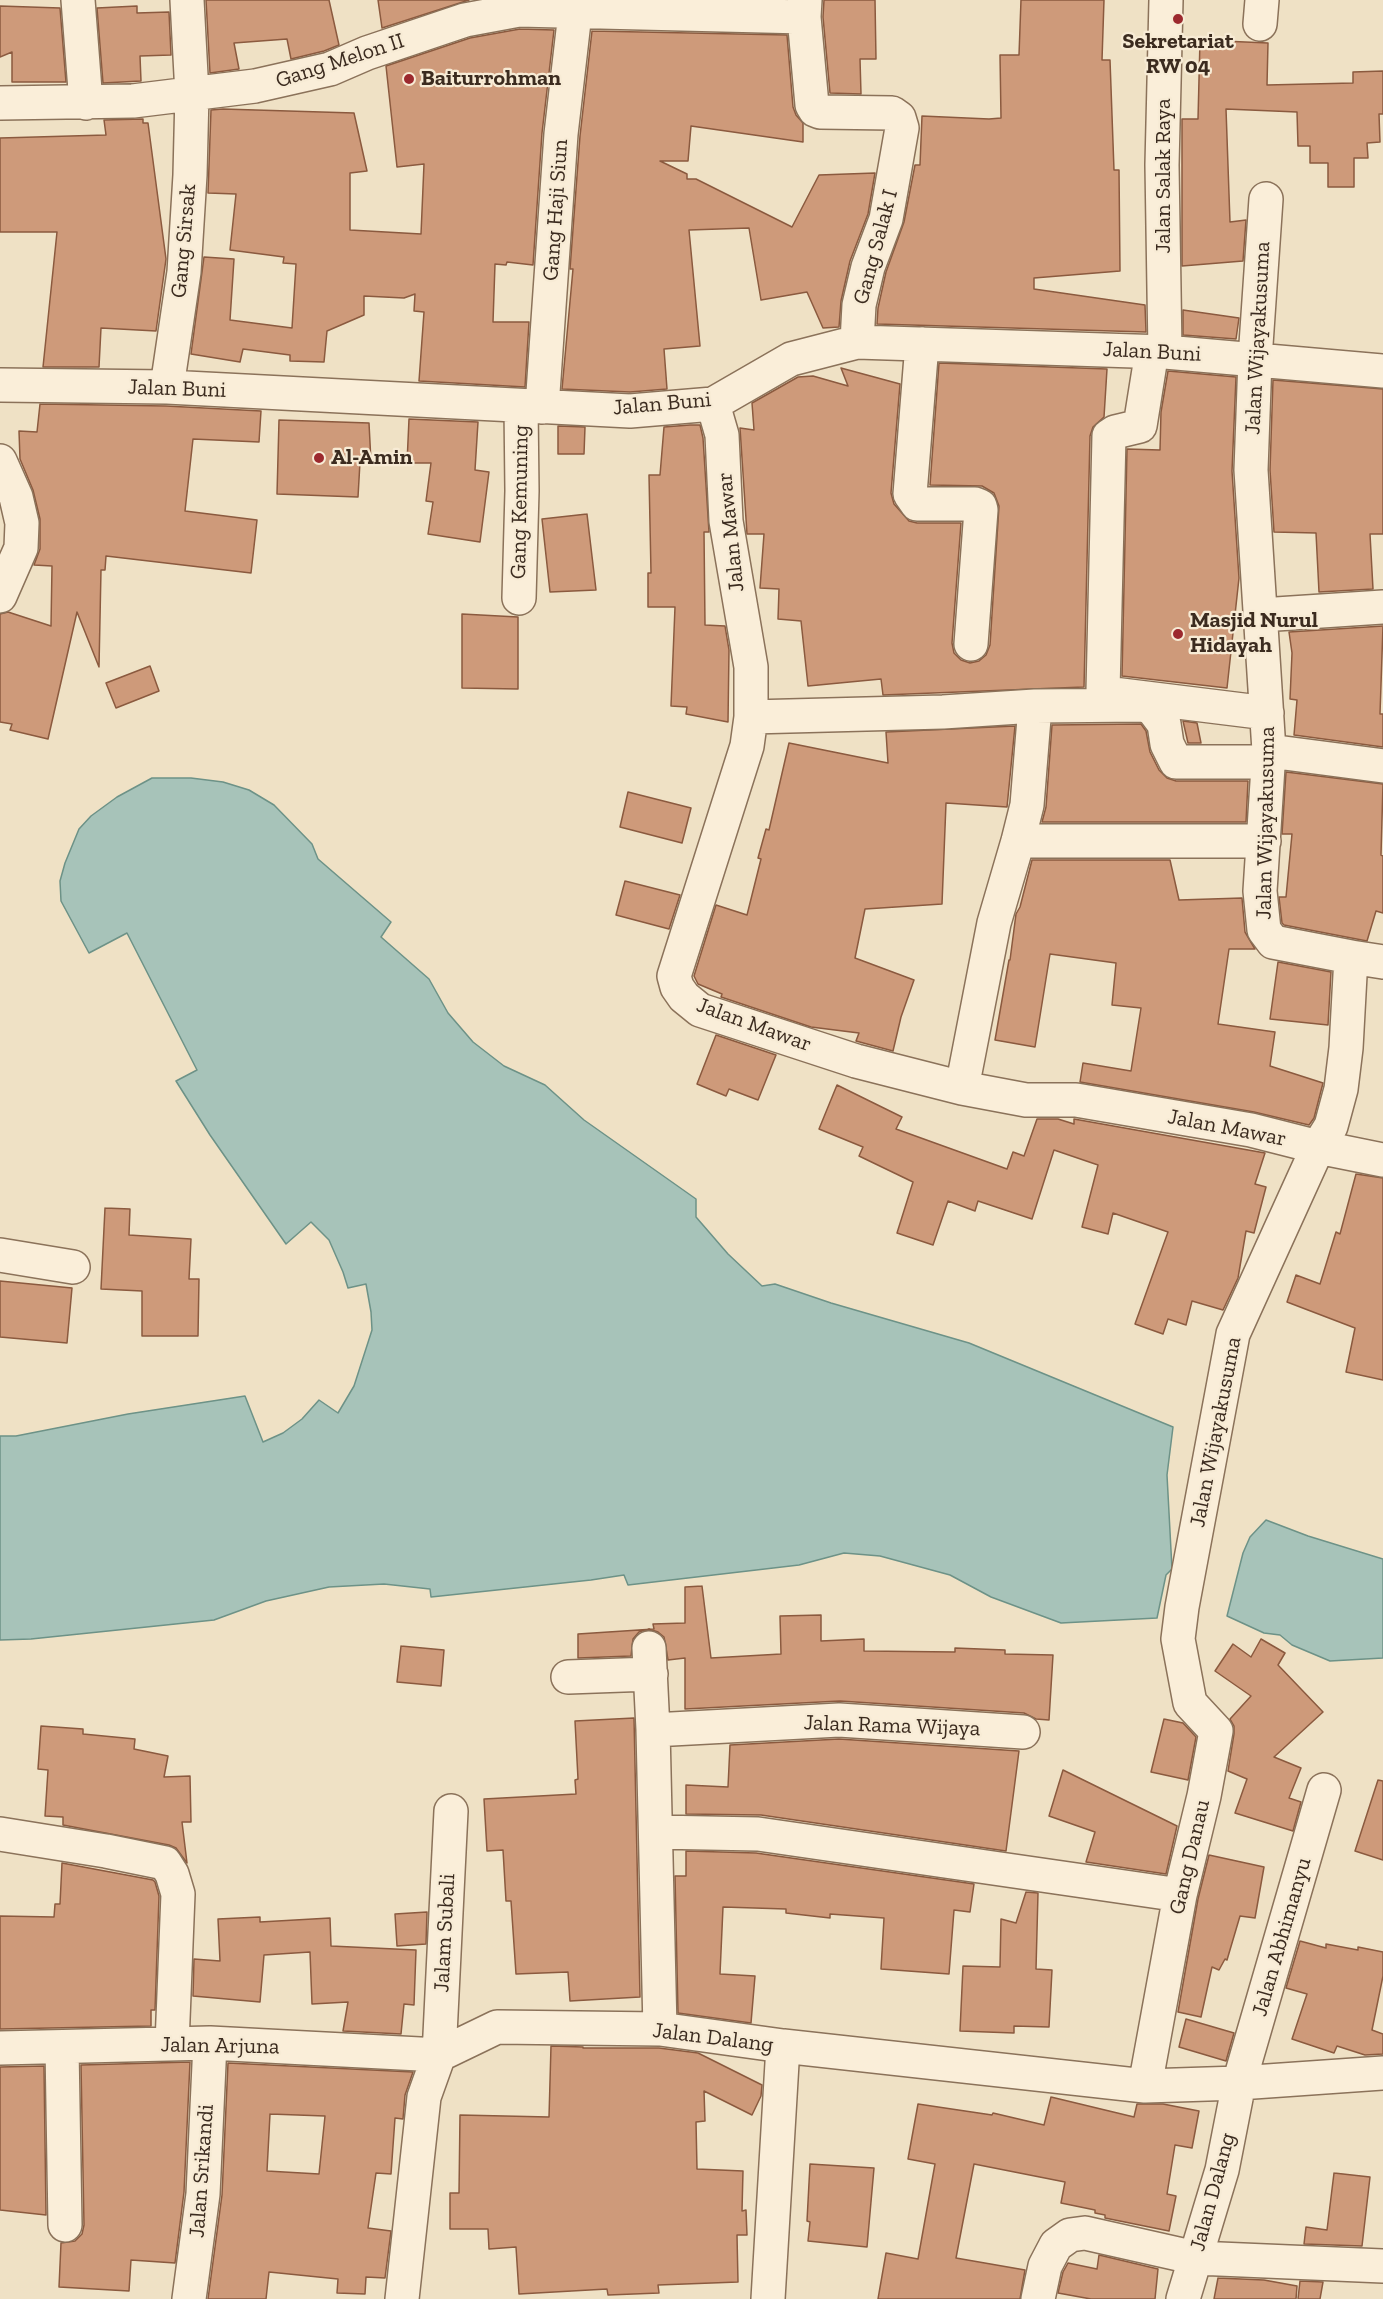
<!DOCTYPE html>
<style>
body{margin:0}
canvas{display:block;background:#efe1c5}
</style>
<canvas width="1383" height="2299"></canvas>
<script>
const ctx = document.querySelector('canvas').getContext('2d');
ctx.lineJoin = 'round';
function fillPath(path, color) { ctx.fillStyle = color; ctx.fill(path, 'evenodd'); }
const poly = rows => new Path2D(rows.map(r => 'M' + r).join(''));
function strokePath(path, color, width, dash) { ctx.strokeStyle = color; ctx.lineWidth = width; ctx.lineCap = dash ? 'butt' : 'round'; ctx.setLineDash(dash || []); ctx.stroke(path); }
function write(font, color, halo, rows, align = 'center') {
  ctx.font = font + ' "Zilla Slab",serif'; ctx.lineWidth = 4.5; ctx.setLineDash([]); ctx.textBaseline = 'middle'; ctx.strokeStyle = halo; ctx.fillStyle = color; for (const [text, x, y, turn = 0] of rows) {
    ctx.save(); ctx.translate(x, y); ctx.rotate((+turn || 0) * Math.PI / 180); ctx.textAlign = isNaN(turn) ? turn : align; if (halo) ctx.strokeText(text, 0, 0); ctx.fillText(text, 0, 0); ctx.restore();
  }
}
const water = poly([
 [152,778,191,778,223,782,249,790,274,805,312,844,318,859,391,922,381,937,429,979,448,1013,473,1042,504,1066,545,1085,584,1120,696,1199,696,1217,728,1254,762,1286,775,1284,831,1303,969,1343,1173,1427,1167,1475,1172,1569,1166,1575,1157,1618,1061,1623,991,1597,950,1575,880,1556,844,1553,799,1565,628,1585,624,1575,591,1580,431,1597,430,1589,384,1584,329,1587,266,1601,214,1620,31,1639,0,1640,0,1436,16,1436,128,1414,245,1396,263,1442,283,1433,302,1419,319,1400,338,1413,354,1386,372,1330,371,1312,366,1284,348,1288,343,1272,329,1240,311,1222,286,1244,210,1135,176,1081,197,1070,127,933,89,953,61,901,60,881,65,863,79,829,91,816,117,797,152,778],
 [1266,1520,1308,1536,1383,1559,1383,1658,1330,1661,1292,1645,1280,1635,1264,1633,1227,1616,1243,1553,1250,1537,1266,1520]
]);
fillPath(water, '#a7c3b9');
strokePath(water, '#6d9287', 1.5);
const building = poly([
 [206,0,329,0,339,45,324,51,291,59,287,39,234,43,239,69,210,73,206,0],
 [378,0,469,0,382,28,378,0],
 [824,0,875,0,876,59,860,59,861,94,830,93,823,17,824,0],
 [1021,0,1104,0,1102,60,1110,60,1114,170,1119,170,1120,271,1034,278,1034,289,1145,305,1146,332,877,324,878,308,886,272,904,222,915,165,920,165,922,116,989,119,1001,118,1000,55,1019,55,1021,0],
 [0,6,60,8,66,82,12,82,12,52,0,57,0,6],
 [137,6,137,13,169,12,171,55,140,56,141,81,103,83,97,8,137,6],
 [520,29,554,30,542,133,533,265,507,262,506,265,495,264,493,322,529,322,525,387,419,381,424,312,414,311,415,294,404,298,364,296,364,315,327,331,324,362,290,361,290,355,243,349,240,362,191,354,204,257,234,259,230,320,292,328,296,264,283,263,284,257,230,250,236,194,208,193,211,110,223,109,354,113,367,171,350,173,350,230,421,234,424,164,397,167,386,66,470,38,520,29],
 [592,31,787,35,793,107,796,115,803,123,803,142,691,126,688,161,660,161,687,174,687,179,696,179,792,227,819,175,875,173,868,214,850,261,841,301,839,327,823,328,807,292,761,300,749,228,689,230,700,346,664,349,667,389,630,392,562,389,573,269,570,269,580,136,592,31],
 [1200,40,1268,43,1267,85,1353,83,1353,72,1383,71,1383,114,1379,114,1380,142,1367,143,1368,158,1354,158,1354,187,1328,187,1328,163,1310,163,1310,146,1298,146,1297,112,1226,109,1230,222,1246,220,1243,261,1182,266,1182,119,1198,119,1200,40],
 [143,119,143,123,148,123,166,259,156,331,101,328,99,367,43,367,57,232,0,232,0,138,106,135,104,120,143,119],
 [1183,310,1239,318,1236,339,1183,335,1183,310],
 [939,363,1107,369,1104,417,1093,427,1090,436,1084,687,883,695,881,679,808,686,801,621,778,619,779,589,760,588,764,534,747,534,740,428,754,430,752,403,798,377,813,376,848,386,841,368,900,384,891,493,894,504,909,521,917,523,961,523,952,643,954,653,961,660,970,663,979,661,986,655,990,645,999,506,994,493,982,486,930,485,939,363],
 [1168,371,1236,377,1232,471,1239,578,1227,688,1122,676,1127,449,1160,450,1161,412,1168,371],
 [1273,380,1383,389,1383,534,1370,534,1373,589,1319,592,1316,533,1274,532,1270,470,1273,380],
 [40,404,166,406,261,411,259,442,193,439,185,511,257,520,251,573,106,556,105,570,101,570,99,667,77,612,48,739,10,730,12,724,0,722,0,614,8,612,51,626,52,566,34,565,40,549,40,519,33,490,20,459,19,431,37,432,40,404],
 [409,419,478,422,475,470,489,472,480,542,428,534,433,502,426,501,431,463,407,463,409,419],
 [279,420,369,423,371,462,360,462,358,497,277,494,279,420],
 [690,425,700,425,703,438,709,532,704,532,705,625,725,626,729,650,728,722,686,714,687,707,671,706,675,607,648,607,648,573,651,573,649,475,660,475,664,427,690,425],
 [558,426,585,427,584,454,558,454,558,426],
 [587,514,596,590,550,592,542,519,587,514],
 [462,614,518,617,518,689,462,688,462,614],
 [1383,626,1380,714,1383,714,1383,747,1294,735,1297,700,1290,699,1292,653,1289,632,1383,626],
 [150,666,159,691,116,708,106,683,150,666],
 [1183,721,1197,723,1201,743,1188,743,1183,721],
 [1141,724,1146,731,1150,752,1159,770,1167,778,1176,781,1248,781,1246,822,1042,822,1046,807,1052,725,1141,724],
 [1015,726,1007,807,946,803,942,904,865,909,855,958,914,980,901,1017,893,1051,856,1041,859,1033,811,1027,721,997,722,994,698,984,694,976,716,905,747,915,761,859,758,858,766,829,769,830,789,743,888,763,886,732,1015,726],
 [1286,772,1383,784,1381,855,1383,856,1383,913,1376,911,1367,941,1284,925,1282,923,1279,897,1286,897,1292,834,1282,834,1286,772],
 [628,792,691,808,682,843,620,827,628,792],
 [1032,860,1170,860,1179,900,1242,898,1245,932,1255,949,1229,949,1218,1024,1275,1032,1270,1066,1323,1083,1314,1118,1309,1125,1254,1112,1080,1082,1083,1063,1131,1071,1141,1008,1112,1005,1116,963,1050,954,1035,1047,995,1040,1009,960,1010,960,1016,914,1020,907,1032,860],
 [625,881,680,895,669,929,616,915,625,881],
 [1278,962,1331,972,1328,1025,1270,1019,1278,962],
 [716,1035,776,1055,758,1100,729,1089,726,1096,697,1084,716,1035],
 [837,1085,902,1117,896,1129,1007,1169,1013,1152,1024,1156,1037,1119,1058,1119,1074,1124,1074,1119,1265,1153,1255,1184,1266,1187,1254,1233,1246,1231,1238,1278,1223,1310,1192,1301,1186,1325,1168,1319,1163,1334,1135,1324,1168,1232,1113,1213,1108,1234,1082,1227,1098,1165,1054,1150,1032,1219,978,1201,975,1211,948,1201,933,1245,897,1233,913,1182,859,1156,863,1147,819,1129,837,1085],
 [1356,1174,1383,1178,1383,1380,1346,1372,1355,1328,1287,1302,1296,1275,1320,1284,1336,1232,1340,1234,1356,1174],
 [105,1208,130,1209,129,1235,191,1239,189,1279,199,1279,198,1336,142,1336,142,1291,101,1289,105,1208],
 [0,1281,72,1288,67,1343,0,1337,0,1281],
 [702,1586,711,1658,781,1654,780,1616,821,1615,821,1641,864,1639,864,1651,955,1652,955,1648,1005,1650,1005,1654,1053,1655,1049,1720,1036,1719,1024,1713,840,1701,685,1709,685,1658,668,1660,664,1637,658,1632,649,1629,639,1632,633,1639,631,1656,578,1658,578,1634,654,1629,653,1624,685,1623,685,1587,702,1586],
 [1261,1639,1285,1653,1278,1665,1323,1712,1274,1757,1301,1768,1289,1798,1301,1802,1293,1831,1235,1813,1247,1779,1228,1771,1234,1734,1234,1726,1230,1719,1251,1696,1215,1671,1233,1644,1251,1657,1261,1639],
 [401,1646,444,1650,441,1686,397,1682,401,1646],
 [634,1718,640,1997,570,2001,568,1972,516,1974,511,1901,506,1901,503,1850,487,1851,484,1799,576,1794,575,1780,578,1779,575,1721,634,1718],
 [1164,1719,1183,1723,1196,1737,1188,1780,1151,1772,1164,1719],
 [41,1726,83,1729,83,1734,135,1739,134,1749,168,1756,164,1777,190,1776,191,1822,182,1822,187,1863,176,1848,169,1845,63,1825,63,1817,45,1816,48,1770,38,1769,41,1726],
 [839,1739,1019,1751,1006,1851,761,1815,686,1814,686,1785,728,1787,730,1745,839,1739],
 [1063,1770,1177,1826,1166,1874,1086,1862,1095,1832,1049,1816,1063,1770],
 [1378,1780,1383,1781,1383,1860,1355,1851,1378,1780],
 [686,1851,756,1853,974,1884,970,1912,954,1910,949,1974,881,1969,884,1918,830,1914,830,1918,786,1913,786,1909,723,1907,720,1974,755,1976,751,2023,678,2013,675,1876,686,1876,686,1851],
 [1209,1855,1264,1867,1255,1918,1240,1916,1227,1960,1225,1959,1219,1970,1212,1967,1201,2017,1178,2012,1198,1899,1209,1855],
 [62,1863,153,1880,155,1882,159,1896,155,2010,151,2010,151,2026,0,2029,0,1916,54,1917,55,1904,60,1904,62,1863],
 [1026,1892,1038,1893,1036,1969,1052,1970,1049,2027,1014,2026,1014,2033,960,2031,963,1966,1000,1967,1001,1919,1016,1923,1026,1892],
 [427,1912,426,1944,397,1946,395,1914,427,1912],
 [260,1917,260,1922,330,1918,331,1946,416,1950,414,2005,404,2004,401,2034,343,2031,348,2002,312,2004,310,1952,264,1955,260,2002,193,1996,194,1959,220,1961,218,1919,260,1917],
 [1300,1941,1326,1948,1326,1944,1358,1950,1358,1947,1383,1952,1383,1976,1372,2030,1383,2034,1383,2054,1365,2055,1337,2046,1334,2053,1292,2039,1307,1994,1286,1988,1300,1941],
 [1186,2019,1234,2033,1226,2061,1179,2047,1186,2019],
 [551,2046,583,2047,583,2048,659,2048,698,2053,762,2085,761,2096,752,2115,704,2091,705,2121,696,2122,697,2169,743,2171,742,2211,746,2210,747,2235,737,2235,738,2282,658,2285,659,2293,608,2295,607,2289,519,2294,516,2247,489,2249,488,2229,450,2229,450,2193,459,2193,460,2115,549,2117,551,2046],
 [190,2062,184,2192,175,2263,131,2260,129,2291,59,2287,61,2243,75,2241,82,2234,84,2225,81,2065,190,2062],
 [228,2063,413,2072,405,2095,403,2119,395,2118,391,2174,376,2173,368,2228,391,2231,385,2278,366,2277,365,2294,337,2293,338,2279,269,2272,266,2299,208,2299,222,2195,228,2063],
 [270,2114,325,2116,319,2174,267,2171,270,2114],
 [44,2066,46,2215,0,2210,0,2067,44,2066],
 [1051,2097,1134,2117,1137,2104,1163,2104,1199,2111,1192,2148,1175,2145,1167,2194,1176,2196,1169,2231,1105,2218,1105,2215,1095,2213,1095,2210,1061,2203,1065,2182,974,2164,956,2258,1025,2270,1020,2299,878,2299,886,2253,918,2259,935,2164,908,2159,918,2104,992,2115,993,2113,1044,2125,1051,2097],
 [810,2164,874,2168,867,2247,808,2241,810,2222,807,2221,810,2164],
 [1334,2173,1370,2177,1362,2246,1304,2244,1306,2227,1327,2230,1334,2173],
 [1099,2255,1158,2269,1155,2299,1091,2299,1058,2293,1063,2272,1068,2263,1097,2269,1099,2255],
 [1218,2278,1264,2280,1297,2286,1296,2299,1214,2299,1218,2278],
 [1300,2281,1323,2282,1320,2299,1298,2299,1300,2281]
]);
fillPath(building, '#ce9a7a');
strokePath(building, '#8b5a3f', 1.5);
const minor = poly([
 [78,0,86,103],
 [519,0,519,10,804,17],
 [805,0,804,17,812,105,815,110,820,112,892,113,899,118,902,128,886,219,868,267,859,305,857,342],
 [1260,24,1262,0],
 [0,103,133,101,255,86,330,69,367,53,465,20,519,10],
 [922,344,910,494,917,504,975,504,980,506,981,510,971,644],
 [1152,351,1140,426,1115,432,1109,436,1103,691,1105,693,1267,713],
 [1165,352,1162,165,1166,0],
 [0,385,167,387,630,411,713,404,791,359,857,342,1165,352,1383,371],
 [167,387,184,272,190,175,192,94,187,0],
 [713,404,722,435,726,521,751,667,751,717,747,746,674,976,677,987,684,997,700,1010,856,1061,962,1088,1026,1100,1076,1100,1251,1130,1318,1147,1383,1160],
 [542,407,561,134,575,13],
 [0,461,16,497,22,523,21,548,0,596],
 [519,598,522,491,521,406],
 [1261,615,1383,607],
 [751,717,943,712,1035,706,1143,705,1152,708,1164,724,1167,744,1176,762,1268,762],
 [1269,751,1383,766],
 [1018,841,1264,841],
 [1351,957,1383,962],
 [962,1088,994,923,1018,841,1027,805,1035,706],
 [0,1255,73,1267],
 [649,1648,653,1730],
 [568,1677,651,1674],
 [656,1832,758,1834,1180,1895],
 [0,1834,106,1851,165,1863,172,1874,178,1894,172,2044],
 [660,2029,653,1730,839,1720,1023,1732],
 [62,2047,65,2225],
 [0,2048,210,2043,439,2055,451,1811],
 [1145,2086,1180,1895,1204,1796,1216,1731,1190,1703,1178,1639,1182,1607,1233,1334,1318,1147,1331,1126,1341,1089,1346,1048,1351,957,1273,942,1264,930,1260,891,1269,751,1251,470,1255,359,1266,199],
 [189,2299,203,2194,210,2043],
 [402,2299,424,2097,439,2055,497,2027,660,2029,783,2046,1145,2086,1239,2083,1383,2073],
 [768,2299,783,2046],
 [1038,2299,1045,2266,1056,2245,1070,2235,1085,2233,1196,2258,1383,2266],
 [1183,2299,1222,2170,1239,2083,1324,1790]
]);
strokePath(minor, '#8b725a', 36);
strokePath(minor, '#faeed9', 33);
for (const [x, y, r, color] of [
 [1178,19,6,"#9c292e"],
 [409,79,6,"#9c292e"],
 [319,458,6,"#9c292e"],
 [1178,634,6,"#9c292e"]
]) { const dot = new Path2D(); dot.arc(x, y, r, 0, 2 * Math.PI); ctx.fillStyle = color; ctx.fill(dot); strokePath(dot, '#f7ebd5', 2); }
write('bold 22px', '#3b2b1f', '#f7ebd5', [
 ["Sekretariat",1178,42,"center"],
 ["RW 04",1178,67,"center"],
 ["Baiturrohman",421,79],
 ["Al-Amin",331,458],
 ["Masjid Nurul",1190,621],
 ["Hidayah",1190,646]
], 'left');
write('22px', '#3b2b1f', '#f7ebd5', [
 ["Gang Melon II",340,61,-18],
 ["Jalan Salak Raya",1164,176,-90],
 ["Gang Haji Siun",556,210,-86],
 ["Gang Sirsak",184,241,-85],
 ["Gang Salak I",876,247,-75],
 ["Jalan Wijayakusuma",1258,338,-87],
 ["Jalan Buni",1152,352,3],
 ["Jalan Buni",177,389,2],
 ["Jalan Buni",662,404,-5],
 ["Gang Kemuning",520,502,-89],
 ["Jalan Mawar",731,532,-96],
 ["Jalan Wijayakusuma",1266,823,-89],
 ["Jalan Mawar",754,1025,20],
 ["Jalan Mawar",1227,1128,11],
 ["Jalan Wijayakusuma",1216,1432,-79],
 ["Jalan Rama Wijaya",892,1726,2],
 ["Gang Danau",1190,1857,-77],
 ["Jalam Subali",445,1933,-87],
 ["Jalan Abhimanyu",1282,1937,-74],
 ["Jalan Dalang",713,2038,7],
 ["Jalan Arjuna",220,2046,1],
 ["Jalan Srikandi",202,2171,-86],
 ["Jalan Dalang",1213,2192,-75]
]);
</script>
